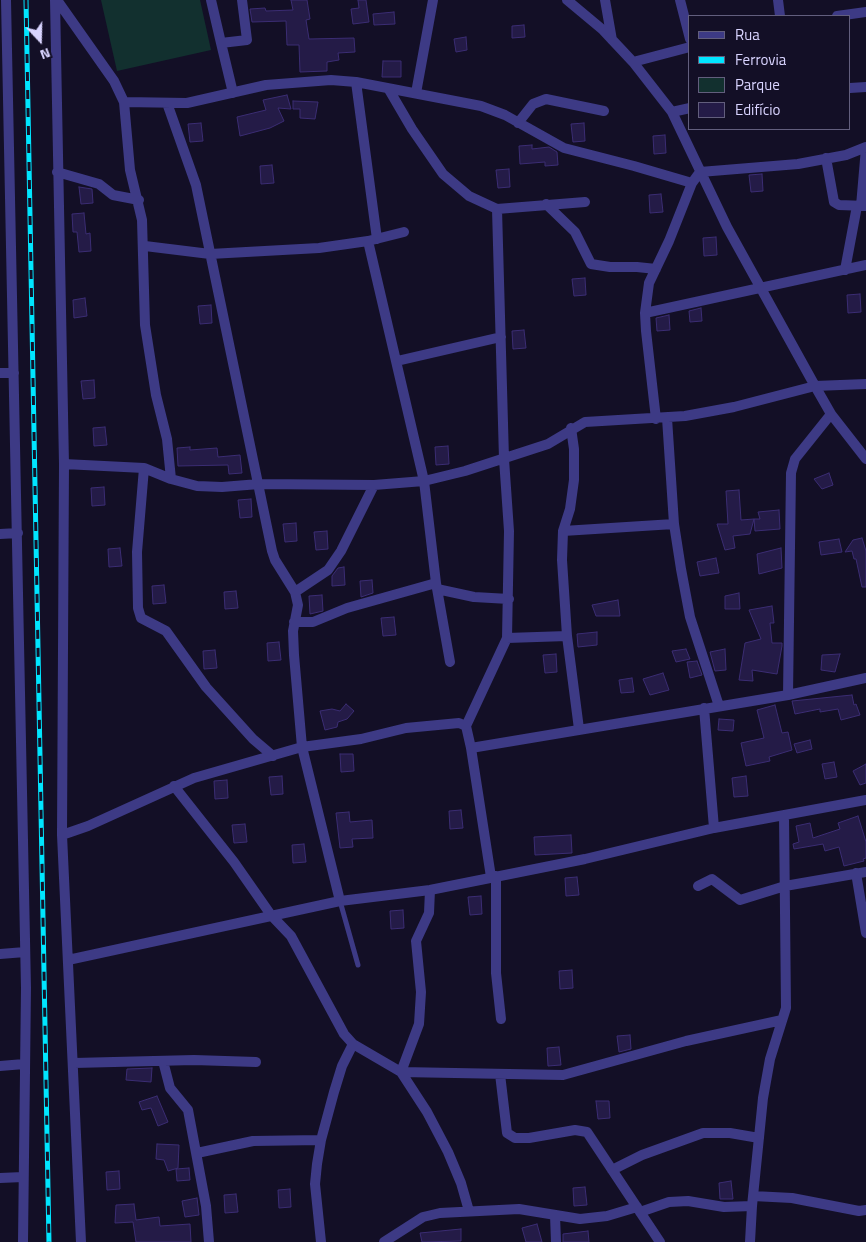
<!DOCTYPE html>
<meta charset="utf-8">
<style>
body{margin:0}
#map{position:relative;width:866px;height:1242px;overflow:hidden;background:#130f26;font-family:"Titillium Web",sans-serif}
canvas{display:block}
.legend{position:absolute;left:688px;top:15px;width:162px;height:115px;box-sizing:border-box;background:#130f26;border:1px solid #625e7d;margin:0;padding:6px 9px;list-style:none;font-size:15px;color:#d9d4ff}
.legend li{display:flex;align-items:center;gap:10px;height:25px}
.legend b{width:25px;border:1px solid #625e7d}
.north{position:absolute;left:15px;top:15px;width:50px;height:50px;-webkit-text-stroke:4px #130f26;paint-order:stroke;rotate:159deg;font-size:14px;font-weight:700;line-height:20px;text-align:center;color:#d9d4ff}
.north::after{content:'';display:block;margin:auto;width:18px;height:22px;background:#d9d4ff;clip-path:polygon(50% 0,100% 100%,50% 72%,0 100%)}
</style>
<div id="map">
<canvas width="866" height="1242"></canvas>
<ul class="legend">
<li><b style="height:6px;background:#3d3a85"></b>Rua</li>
<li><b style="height:6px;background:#00e5ff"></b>Ferrovia</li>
<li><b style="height:14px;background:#12302f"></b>Parque</li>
<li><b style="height:14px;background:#241b47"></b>Edifício</li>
</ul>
<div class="north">N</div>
</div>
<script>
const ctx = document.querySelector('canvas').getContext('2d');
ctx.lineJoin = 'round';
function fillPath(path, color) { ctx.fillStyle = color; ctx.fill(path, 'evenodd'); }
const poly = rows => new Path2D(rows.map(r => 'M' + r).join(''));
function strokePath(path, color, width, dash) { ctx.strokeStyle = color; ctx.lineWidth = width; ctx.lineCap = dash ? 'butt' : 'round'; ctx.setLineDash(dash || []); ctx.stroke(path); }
fillPath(poly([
 [101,0,200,0,211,50,117,71]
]), '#12302f');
const building = poly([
 [291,0,307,0,310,19,306,20,309,39,354,38,355,52,338,53,339,60,327,62,327,71,300,72,299,45,287,45,286,21,252,22,250,9,265,8,266,11,293,10,291,0],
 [358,0,366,0,369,22,353,24,351,9,359,8,358,0],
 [394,12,395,24,374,25,373,14,394,12],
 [524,25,525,37,512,38,512,26,524,25],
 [466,37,467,50,456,52,454,39,466,37],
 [383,61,401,61,401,77,382,77,383,61],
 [287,95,291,109,278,108,284,121,270,128,240,136,237,117,266,110,263,100,287,95],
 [293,101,318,102,315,119,300,118,300,109,293,109,293,101],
 [201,123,203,141,190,142,188,124,201,123],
 [584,123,585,141,573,142,571,124,584,123],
 [665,135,666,153,654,154,653,136,665,135],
 [532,145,532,149,549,147,557,152,558,165,545,166,545,162,520,164,519,146,532,145],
 [272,165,274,183,261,184,260,166,272,165],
 [509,169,510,187,498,188,496,170,509,169],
 [762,174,763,191,751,192,749,175,762,174],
 [79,187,92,189,93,203,81,204,79,187],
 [661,194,663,212,650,213,649,195,661,194],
 [84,213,86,234,90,233,91,251,79,252,77,232,73,232,72,214,84,213],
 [716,237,717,255,704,256,703,238,716,237],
 [585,278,586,295,574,296,572,279,585,278],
 [860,294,861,312,848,313,847,295,860,294],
 [85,298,87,316,74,318,73,300,85,298],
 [211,305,212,323,200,324,198,306,211,305],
 [701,308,702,321,690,322,689,311,701,308],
 [669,315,670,330,657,331,656,318,669,315],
 [524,330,526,348,513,349,512,331,524,330],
 [94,380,95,398,83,399,81,381,94,380],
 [105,427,107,445,94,446,93,428,105,427],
 [448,446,449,464,436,465,435,447,448,446],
 [190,447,190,450,217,448,218,457,240,455,242,473,229,474,228,465,178,466,177,448,190,447],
 [829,473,833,485,822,489,814,479,829,473],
 [104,487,105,505,92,506,91,488,104,487],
 [739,490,741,520,754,519,750,534,733,536,735,548,725,550,717,524,728,524,726,491,739,490],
 [251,499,252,517,240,518,238,500,251,499],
 [779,510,780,529,755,531,754,519,760,519,758,512,779,510],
 [296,523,297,541,285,542,283,524,296,523],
 [327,531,328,549,316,550,314,532,327,531],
 [862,538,866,551,866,587,862,587,856,559,854,559,852,551,845,552,853,540,862,538],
 [839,539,842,552,821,555,819,542,839,539],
 [120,548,122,566,109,567,108,549,120,548],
 [781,548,782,568,759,574,757,554,781,548],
 [716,558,719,573,700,576,697,562,716,558],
 [344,567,345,585,332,586,332,576,338,568,344,567],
 [372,580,373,593,361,597,360,581,372,580],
 [164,585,166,603,153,604,152,586,164,585],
 [236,591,238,608,225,609,224,592,236,591],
 [739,593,740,609,725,609,725,596,739,593],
 [322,595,323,611,310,614,309,596,322,595],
 [618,600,620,616,596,616,592,605,618,600],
 [772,606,774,623,770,623,772,643,782,643,782,646,777,674,752,670,753,681,739,680,745,643,761,639,749,610,772,606],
 [394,617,396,635,383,636,381,618,394,617],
 [597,632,597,645,578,647,577,634,597,632],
 [279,642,281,660,268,661,267,643,279,642],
 [686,649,690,659,676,662,672,651,686,649],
 [725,649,726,670,715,671,710,652,725,649],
 [215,650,217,668,204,669,203,651,215,650],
 [556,654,557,672,545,673,543,655,556,654],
 [840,654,835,672,821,670,822,655,840,654],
 [697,661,702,675,690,678,687,662,697,661],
 [663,673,669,690,650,695,643,679,663,673],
 [632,678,634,692,621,693,619,680,632,678],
 [852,695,854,705,856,704,860,715,841,720,838,709,820,712,820,709,795,714,792,701,852,695],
 [346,704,354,711,347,719,338,722,337,727,325,730,320,711,332,709,340,711,346,704],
 [775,705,782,733,788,732,792,750,769,757,770,761,746,766,741,743,764,738,757,710,775,705],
 [719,719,734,720,733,731,718,730,719,719],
 [810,740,812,749,797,753,794,744,810,740],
 [340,754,353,754,354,771,341,772,340,754],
 [834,762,837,777,825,779,822,764,834,762],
 [866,764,866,783,860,785,853,771,866,764],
 [282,776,283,794,271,795,269,777,282,776],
 [746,776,748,796,734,797,732,778,746,776],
 [227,780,228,798,215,799,214,781,227,780],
 [461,810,463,828,450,829,449,811,461,810],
 [349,812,350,822,372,820,373,838,352,839,353,847,340,848,336,813,349,812],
 [858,816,866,842,866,858,863,859,864,861,844,866,839,847,825,851,823,844,794,849,793,844,799,842,796,826,810,823,813,838,840,829,838,823,858,816],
 [245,824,247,842,234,843,232,825,245,824],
 [571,835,572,853,535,855,534,837,571,835],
 [304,844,306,862,293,863,292,845,304,844],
 [577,877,579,895,566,896,565,878,577,877],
 [481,896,482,914,470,915,468,897,481,896],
 [403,910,404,928,391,929,390,911,403,910],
 [572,970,573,988,560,989,559,971,572,970],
 [630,1035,631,1049,619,1052,617,1036,630,1035],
 [559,1047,561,1065,548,1066,547,1048,559,1047],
 [152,1068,151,1082,126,1080,127,1069,152,1068],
 [157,1096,168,1122,158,1126,151,1108,142,1110,139,1102,157,1096],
 [596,1101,609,1101,610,1118,598,1119,596,1101],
 [157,1144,179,1145,178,1168,168,1171,164,1160,156,1159,157,1144],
 [189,1168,190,1180,177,1181,176,1169,189,1168],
 [119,1171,120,1189,107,1190,106,1172,119,1171],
 [731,1181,733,1199,720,1199,719,1183,731,1181],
 [585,1187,587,1205,574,1206,573,1188,585,1187],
 [290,1189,291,1207,279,1208,278,1190,290,1189],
 [236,1194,238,1212,225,1213,224,1195,236,1194],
 [197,1198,199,1215,185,1217,182,1201,197,1198],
 [134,1204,136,1220,159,1217,160,1226,190,1224,191,1242,136,1242,133,1222,115,1223,116,1205,134,1204],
 [537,1224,542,1242,526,1242,522,1228,537,1224],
 [461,1229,461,1241,422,1242,420,1233,461,1229],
 [588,1231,589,1242,563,1242,563,1234,588,1231]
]);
fillPath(building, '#241b47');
strokePath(building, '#3b2d73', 1);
strokePath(poly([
 [340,901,358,965]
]), '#3d3a85', 5);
strokePath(poly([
 [6,0,26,987,23,1242],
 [55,0,64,464,62,835,81,1242],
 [57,0,114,81,124,102,130,170,142,220,145,325,156,395,167,439,171,479],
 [211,0,221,43],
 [567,0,603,30,633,62,672,112,727,227,815,386,831,414,866,459],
 [605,0,612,40],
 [680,0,690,39],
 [778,0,780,16],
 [837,16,866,12],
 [633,62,690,47],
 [356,82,377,239],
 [388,88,412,129,443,174,469,196,497,209,585,202],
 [850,88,866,87],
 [233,93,221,43,247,40,242,0],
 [416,93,433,0],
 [124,102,187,103,266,85,331,80,356,82,481,106,505,115,564,148,634,166,692,183],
 [167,103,196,185,272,551,275,560,295,592,298,605,293,631,294,655,302,747,340,901],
 [672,112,690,108],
 [518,123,533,104,546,99,604,111],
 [826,158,834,202,839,205,866,206],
 [57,172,99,184,113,195,139,200],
 [546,204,575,232,591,264,610,267,637,267,656,269],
 [861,206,866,148],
 [368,241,424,481,436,583,450,662],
 [145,246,210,254,319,248,368,241,404,232],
 [845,270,857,206],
 [645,313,866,265],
 [397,361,501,337],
 [0,373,14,373],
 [667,418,674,524,681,569,690,617,719,706],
 [656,419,646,331,645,313,649,283,669,241,692,183,700,172,798,164,846,155,866,147],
 [571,428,574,449,574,480,570,509,563,531,562,560,567,636,579,729],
 [64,464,144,468,171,479,197,486,222,487,259,484,374,485,424,481,465,471,548,444,585,422,685,416,734,407,815,386,866,384],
 [144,468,137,552,138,608,141,618,166,631,206,687,253,739,273,756],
 [563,531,674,524],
 [0,534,18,533],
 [437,589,474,597,509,599],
 [295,592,328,570,341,551,374,485],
 [294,622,313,622,347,608,436,583],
 [507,638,567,636],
 [788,695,791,473,795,459,831,414],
 [704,708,714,828],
 [466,726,507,638,509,531,504,459,497,209],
 [471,748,491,877],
 [174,786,234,862,271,915,291,936,344,1034,353,1044,401,1072,563,1075,686,1041,782,1020],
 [62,835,88,826,194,778,302,747,361,739,406,728,459,723,466,726,471,748,788,695,866,678],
 [856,873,866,933],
 [496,876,496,973,501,1019],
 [698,886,712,879,740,900,785,886,866,872],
 [0,954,25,952],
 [68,960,340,901,430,890,585,859,714,828,866,800],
 [163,1061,170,1088,188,1110,206,1206,209,1242],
 [74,1063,194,1060,256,1062],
 [0,1066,24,1064],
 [401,1072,419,1024,421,992,416,941,429,913,430,890],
 [401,1072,427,1112,448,1152,461,1183,469,1211],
 [500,1074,507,1133,515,1138,529,1138,575,1130,587,1132,660,1242],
 [197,1153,253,1141,321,1140],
 [612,1170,642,1155,703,1133,730,1133,759,1138],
 [0,1178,23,1177],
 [753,1196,792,1198,859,1211,866,1210],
 [640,1212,669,1202,688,1201,724,1207,752,1206],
 [555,1215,556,1242],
 [321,1242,315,1184,317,1164,321,1140,334,1092,342,1066,353,1044],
 [384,1242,423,1217,440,1213,519,1209,580,1219,607,1216,637,1207],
 [750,1242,752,1206,763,1098,770,1059,786,1008,784,815]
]), '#3d3a85', 10);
const rail = poly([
 [26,0,49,1242]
]);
strokePath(rail, '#00e5ff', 5);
strokePath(rail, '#130f26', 3, [9]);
</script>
